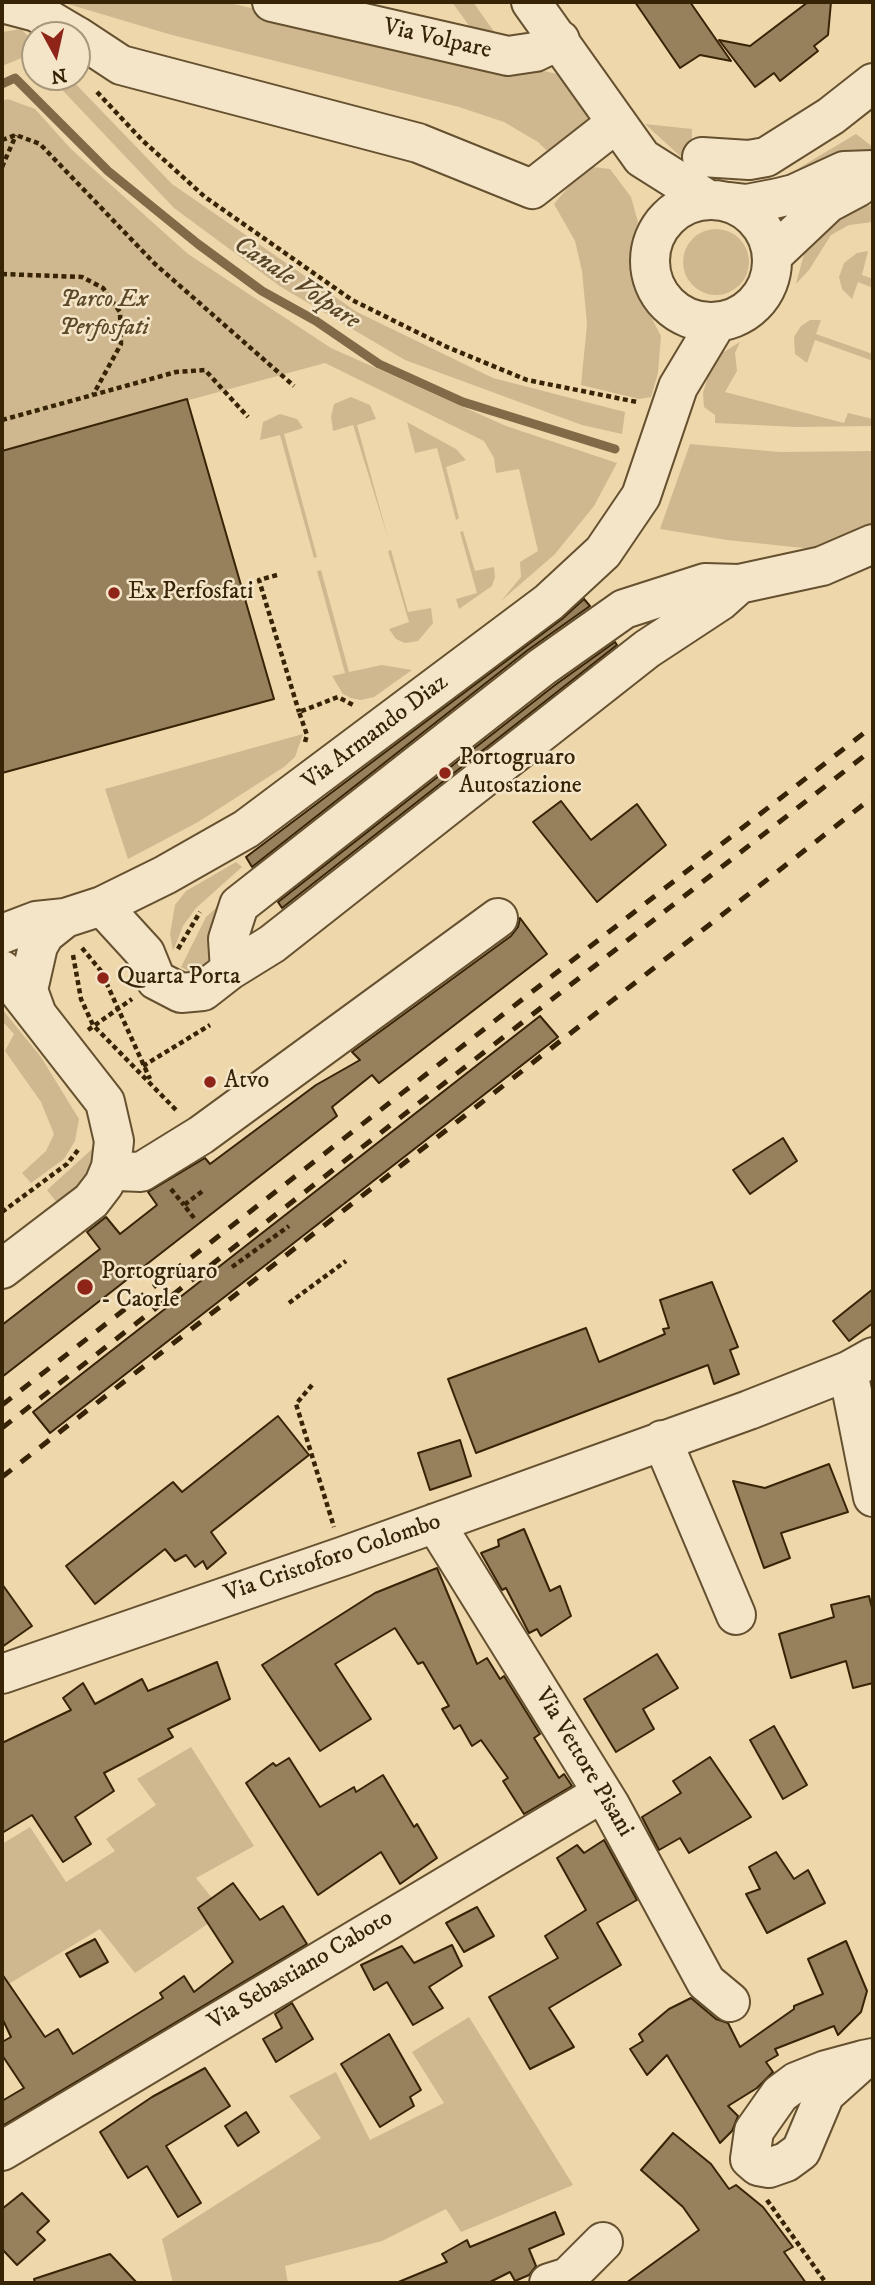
<!DOCTYPE html>
<style>
body{margin:0}
#map{position:relative;width:875px;height:2285px;overflow:hidden;background:#eed7ab;font-family:"IM FELL DW Pica",serif}
canvas{display:block}
.frame{position:absolute;inset:0;border:4px solid #372306;pointer-events:none}
.north{position:absolute;left:21px;top:21px;width:70px;height:70px;box-sizing:border-box;background:#f4e5c8;border:2px solid #a8977a;border-radius:50%;rotate:172deg;font-size:19px;font-weight:700;line-height:28px;text-align:center;color:#372306}
.north::after{content:'';display:block;margin:auto;width:24px;height:32px;background:#8f2418;clip-path:polygon(50% 0,100% 100%,50% 72%,0 100%)}
</style>
<div id="map">
<canvas width="875" height="2285"></canvas>
<div class="frame"></div>
<div class="north">N</div>
</div>
<script>
const ctx = document.querySelector('canvas').getContext('2d');
ctx.lineJoin = 'round';
function fillPath(path, color) { ctx.fillStyle = color; ctx.fill(path, 'evenodd'); }
const poly = rows => new Path2D(rows.map(r => 'M' + r).join(''));
function strokePath(path, color, width, dash) { ctx.strokeStyle = color; ctx.lineWidth = width; ctx.lineCap = dash ? 'butt' : 'round'; ctx.setLineDash(dash || []); ctx.stroke(path); }
function write(font, color, halo, rows, align = 'center') {
  ctx.font = font + ' "IM FELL DW Pica",serif'; ctx.lineWidth = 5; ctx.setLineDash([]); ctx.textBaseline = 'middle'; ctx.strokeStyle = halo; ctx.fillStyle = color; for (const [text, x, y, turn = 0] of rows) {
    ctx.save(); ctx.translate(x, y); ctx.rotate((+turn || 0) * Math.PI / 180); ctx.textAlign = isNaN(turn) ? turn : align; if (halo) ctx.strokeText(text, 0, 0); ctx.fillText(text, 0, 0); ctx.restore();
  }
}
fillPath(poly([
 [61,2,224,2,576,78,609,127,567,170,538,142,504,122,459,107,172,35],
 [452,2,473,2,500,40,478,38],
 [21,29,35,43,35,61,29,55,2,66,2,32],
 [50,77,69,77,172,184,357,312,493,378,625,412,622,434,582,425,405,360,281,287,174,208],
 [8,99,35,109,71,149,188,254,331,348,506,426,617,463,594,506,555,554,501,601,521,577,520,562,538,551,519,469,496,473,494,458,484,441,325,363,2,451,2,101],
 [645,124,692,129,691,159,680,156],
 [856,134,873,147,873,151,847,153,801,171,799,168],
 [593,167,610,169,631,197,638,222,631,245,632,269,638,292,661,336,658,373,651,397,639,399,581,385,587,324,582,271,575,241,554,204,574,180],
 [873,205,873,222,849,225,831,235,809,270,796,284,805,250,841,211],
 '683 262a33 33 0 1 1 66 0a33 33 0 1 1-66 0Z',
 [868,251,862,275,873,279,873,288,858,282,852,299,842,289,839,277,844,263,857,253],
 [810,320,821,320,816,334,873,354,873,361,815,340,807,363,795,354,794,337,801,326],
 [740,342,735,353,737,371,725,392,844,423,848,413,873,419,873,426,797,427,715,423,715,415,704,407,703,393,709,373,714,358],
 [351,397,370,405,376,419,357,425,388,538,353,425,333,431,331,417,334,404],
 [280,414,297,419,303,428,284,434,317,557,314,558,280,435,260,440,263,422],
 [407,422,456,449,466,460,446,467,459,518,456,520,437,448,415,453],
 [690,444,780,452,873,451,873,529,822,550,727,540,660,529],
 [463,531,475,571,494,567,495,577,492,586,459,609,456,599,477,593,460,532],
 [391,550,408,612,431,608,433,623,418,641,405,643,396,639,389,629,409,622,388,551],
 [321,570,349,672,382,665,412,670,374,697,361,700,351,698,343,694,332,676,345,673,317,571],
 [303,734,295,757,284,767,198,822,128,859,105,789],
 [236,862,242,867,196,908,183,926,173,951,170,934,175,905,186,891],
 [237,889,216,958,203,972,192,973,181,967,206,917],
 [2,1009,41,1057,79,1119,75,1141,64,1159,31,1183,22,1173,46,1151,54,1134,41,1102,5,1051,14,1034,2,1021],
 [101,1124,101,1160,62,1209,47,1190,91,1150],
 [191,1747,254,1846,196,1878,224,1913,135,1973,100,1929,2,1988,2,1844,30,1827,66,1882,115,1851,106,1839,156,1805,137,1779],
 [469,2017,573,2185,461,2232,446,2209,382,2241,285,2266,288,2283,173,2283,162,2239,321,2138,289,2096,336,2072,370,2140,444,2103,412,2052]
]), '#cfb88f');
strokePath(poly([
 [2,84,15,78,108,171,198,244,262,291,316,321,379,364,463,402,615,449]
]), '#806a47', 9);
const building = poly([
 [635,2,690,2,731,61,700,55,680,68,635,2],
 [808,2,831,2,828,35,814,46,818,51,780,81,774,73,755,87,719,40,750,46,808,2],
 [187,399,274,699,2,773,2,451,187,399],
 [584,599,590,606,528,650,252,867,246,857,562,619,584,599],
 [615,642,617,645,282,908,278,902,555,685,615,642],
 [561,801,591,840,637,804,666,845,597,902,533,822,561,801],
 [520,918,547,954,379,1083,372,1075,332,1107,337,1116,2,1377,2,1325,100,1249,87,1232,106,1217,120,1234,157,1205,148,1192,205,1158,210,1164,316,1085,360,1060,352,1052,511,936,518,927,520,918],
 [540,1016,558,1037,50,1433,33,1412,540,1016],
 [783,1138,797,1161,750,1194,733,1170,783,1138],
 [712,1282,738,1347,730,1350,739,1374,714,1384,708,1365,476,1453,448,1379,586,1328,599,1362,665,1334,663,1329,669,1328,660,1300,712,1282],
 [873,1289,873,1323,849,1341,833,1321,873,1289],
 [278,1416,309,1455,211,1532,226,1553,207,1569,203,1561,195,1567,186,1555,175,1561,165,1549,95,1604,66,1566,173,1482,182,1492,278,1416],
 [460,1440,471,1476,430,1490,418,1453,460,1440],
 [829,1464,848,1512,781,1533,790,1558,764,1568,733,1481,765,1488,829,1464],
 [524,1529,550,1591,560,1586,571,1616,541,1636,537,1629,529,1633,506,1588,502,1590,481,1553,499,1546,498,1540,524,1529],
 [437,1568,477,1664,487,1658,500,1679,504,1676,540,1734,534,1738,559,1778,564,1774,572,1786,524,1814,503,1781,508,1778,481,1740,472,1746,460,1725,454,1729,442,1709,449,1706,423,1662,418,1664,395,1628,335,1664,371,1719,320,1751,262,1665,375,1593,437,1568],
 [2,1584,32,1626,2,1647,2,1584],
 [869,1596,873,1612,873,1683,853,1688,846,1661,791,1678,779,1634,834,1617,831,1605,869,1596],
 [657,1654,678,1688,643,1709,654,1729,616,1752,584,1699,657,1654],
 [217,1662,230,1699,168,1729,173,1737,104,1773,114,1791,75,1817,91,1844,63,1862,32,1815,2,1833,2,1743,71,1710,63,1698,83,1683,95,1704,142,1679,148,1691,217,1662],
 [774,1726,807,1785,783,1799,750,1740,774,1726],
 [710,1757,751,1817,689,1853,680,1838,659,1850,642,1817,681,1793,673,1781,710,1757],
 [289,1758,320,1807,354,1787,356,1792,383,1775,414,1827,417,1824,437,1858,400,1884,381,1852,318,1895,246,1783,273,1763,276,1766,289,1758],
 [604,1840,637,1900,597,1923,621,1965,549,2008,574,2047,530,2069,489,1997,558,1958,545,1936,586,1910,557,1858,577,1845,584,1853,604,1840],
 [776,1852,794,1879,808,1870,825,1903,767,1933,746,1894,760,1889,749,1867,776,1852],
 [233,1883,260,1920,283,1906,307,1944,2,2126,2,2101,24,2088,2,2055,2,2042,11,2037,2,2018,2,1974,45,2037,58,2029,73,2054,163,1998,160,1993,184,1976,194,1992,233,1962,198,1908,233,1883],
 [477,1907,494,1936,464,1952,446,1923,477,1907],
 [95,1939,108,1962,80,1977,66,1954,95,1939],
 [846,1941,867,1991,861,2012,838,2035,834,2026,775,2049,778,2055,766,2062,773,2072,757,2088,728,2106,738,2116,732,2131,720,2143,667,2055,647,2075,630,2049,643,2041,639,2034,669,2009,691,1998,716,2019,728,2023,740,2047,794,2009,794,2006,823,1994,808,1959,846,1941],
 [452,1945,462,1966,429,1987,443,2008,413,2025,387,1982,374,1990,361,1965,402,1946,414,1963,452,1945],
 [292,2003,313,2039,276,2062,263,2039,282,2028,275,2014,292,2003],
 [389,2034,421,2090,410,2097,414,2106,380,2127,341,2064,389,2034],
 [205,2068,230,2106,166,2146,201,2203,178,2217,147,2166,128,2178,100,2132,152,2097,205,2068],
 [246,2112,259,2132,238,2146,225,2126,246,2112],
 [673,2133,711,2164,729,2189,736,2185,763,2207,793,2247,784,2252,806,2283,626,2283,699,2230,683,2207,641,2170,673,2133],
 [22,2193,49,2221,37,2232,45,2240,17,2265,2,2249,2,2209,22,2193],
 [555,2212,564,2234,529,2249,536,2266,529,2275,515,2281,510,2272,488,2283,396,2283,447,2262,442,2254,467,2240,470,2247,555,2212],
 [110,2254,137,2283,35,2283,34,2279,110,2254]
]);
fillPath(building, '#96815c');
strokePath(building, '#372306', 2);
const minor = poly([
 [272,2,508,56,535,52,560,40],
 [531,2,642,158,707,199],
 [2,3,36,12,75,35],
 [77,36,121,65,418,143,532,189,615,124],
 [702,157,749,160,766,157,831,116,873,83],
 '650 261a61 61 0 1 1 122 0a61 61 0 1 1-122 0Z',
 [730,202,747,204,778,198,794,194,844,171,873,170],
 [773,255,828,203,858,187],
 [102,906,145,953,156,980,181,993,203,991,230,970,272,944,647,649,720,601,739,584],
 [2,934,36,921,65,918],
 [2,970,105,1102,114,1141,111,1167,104,1184,91,1201,2,1269],
 [230,970,228,939,239,905,542,667,624,609,705,583,739,584,822,566,873,544],
 [36,1012,28,990,38,946,45,934,65,918,102,906,165,875,246,829,549,602,603,552,641,496,678,387,717,322],
 [111,1167,118,1171,141,1172,201,1135,498,918],
 [848,1371,873,1497],
 [662,1440,736,1615],
 [435,1523,610,1805,706,1982,730,2002],
 [2,1674,344,1556,749,1410,848,1371,873,1357],
 [863,2060,825,2094,801,2151,786,2162,769,2168,758,2166,750,2159,754,2131,780,2094,796,2082,826,2070,863,2060,873,2058],
 [2,2151,602,1793],
 [549,2283,568,2277,603,2242]
]);
strokePath(minor, '#65502f', 42);
strokePath(poly([
 [97,92,142,140,205,197,352,300,447,347,527,380,637,402],
 [2,140,16,135,40,144,155,264,294,386],
 [2,167,16,135],
 [2,274,82,277,103,288,120,312,121,344,93,395],
 [2,420,176,372,205,370,248,417],
 [277,575,259,580,299,712],
 [305,742,307,735,299,712,338,697,355,706],
 [82,948,101,971,150,1079],
 [178,949,200,912],
 [73,955,81,999,93,1025,177,1111],
 [88,1030,132,999],
 [143,1066,210,1025],
 [171,1189,184,1205],
 [2,1212,67,1164,78,1150],
 [194,1218,184,1205,204,1190],
 [232,1267,289,1226],
 [289,1303,346,1261],
 [312,1385,296,1404,334,1527],
 [767,2200,826,2283]
]), '#372306', 4.5, [5, 3.5]);
strokePath(minor, '#f4e5c8', 38);
strokePath(poly([
 [2,1405,873,726],
 [2,1428,873,749],
 [2,1477,873,797]
]), '#372306', 5, [12, 12]);
for (const [x, y, r, color] of [
 [114,593,7,"#8f2418"],
 [445,773,7,"#8f2418"],
 [103,978,7,"#8f2418"],
 [210,1082,7,"#8f2418"],
 [85,1287,9,"#8f2418"]
]) { const dot = new Path2D(); dot.arc(x, y, r, 0, 2 * Math.PI); ctx.fillStyle = color; ctx.fill(dot); strokePath(dot, '#f4e5c8', 2.5); }
write('24px', '#372306', '#f4e5c8', [
 ["Via Volpare",437,40,13],
 ["Via Armando Diaz",376,733,-37],
 ["Via Cristoforo Colombo",333,1559,-19],
 ["Via Vettore Pisani",583,1763,59],
 ["Via Sebastiano Caboto",301,1971,-31]
]);
write('italic 24px', '#5d4828', '#f4e5c8', [
 ["Parco Ex",104,301],
 ["Perfosfati",104,329]
]);
write('24px', '#372306', '#f4e5c8', [
 ["Ex Perfosfati",128,593],
 ["Portogruaro",459,759],
 ["Autostazione",459,787],
 ["Quarta Porta",117,978],
 ["Atvo",224,1082],
 ["Portogruaro",101,1273],
 ["- Caorle",101,1301]
], 'left');
write('italic 26px', '#5b4727', '#f4e5c8', [
 ["Canale Volpare",296,284,34]
]);
</script>
